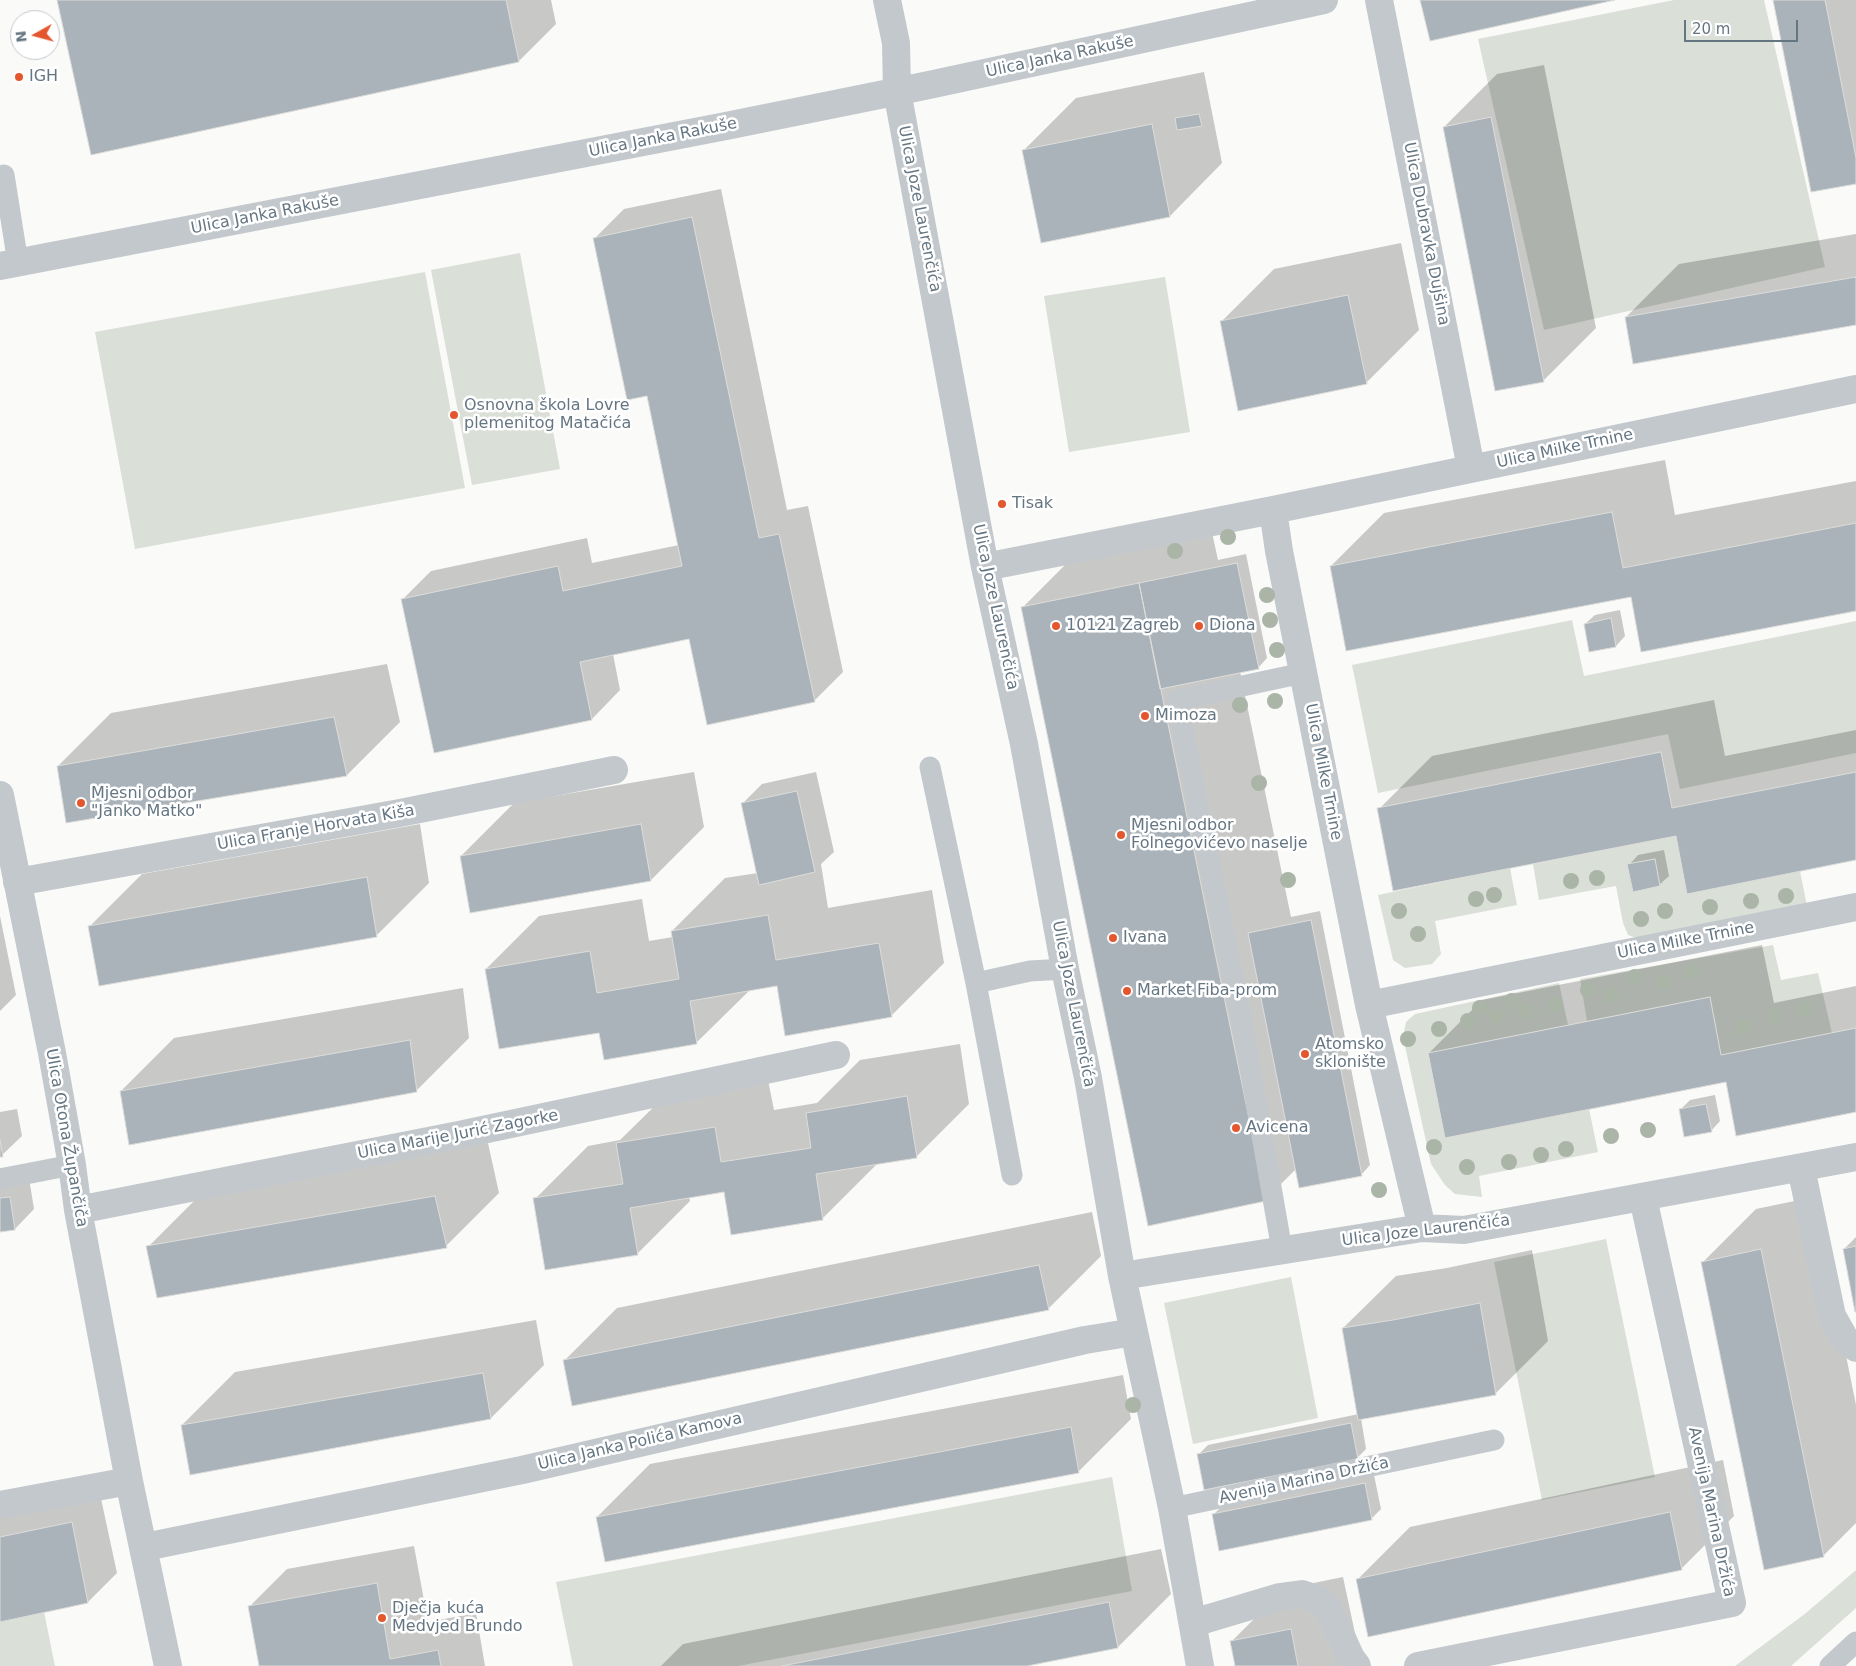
<!DOCTYPE html>
<meta charset="utf-8">
<style>
body{margin:0}
#map{position:relative;width:1856px;height:1666px;overflow:hidden;background:#fafaf8;font-family:"DejaVu Sans",sans-serif}
canvas{display:block}
.north{position:absolute;left:10px;top:10px;width:50px;height:50px;box-sizing:border-box;background:#fff;border:1px solid #c1c8cd;border-radius:50%;rotate:263deg;font-size:14px;font-weight:700;line-height:20px;text-align:center;color:#657683}
.north::after{content:'';display:block;margin:auto;width:18px;height:22px;background:#e4572e;clip-path:polygon(50% 0,100% 100%,50% 72%,0 100%)}
.scale{position:absolute;left:1684px;top:20px;width:114px;height:22px;box-sizing:border-box;border:2px solid #657683;border-top:0;padding-left:6px;font-size:15px;line-height:18px;white-space:nowrap;color:#657683;-webkit-text-stroke:4px #fff;paint-order:stroke}
</style>
<div id="map">
<canvas width="1856" height="1666"></canvas>
<div class="north">N</div>
<div class="scale">20 m</div>
</div>
<script>
const ctx = document.querySelector('canvas').getContext('2d');
ctx.lineJoin = 'round';
function fillPath(path, color) { ctx.fillStyle = color; ctx.fill(path, 'evenodd'); }
const poly = rows => new Path2D(rows.map(r => 'M' + r).join(''));
function strokePath(path, color, width, dash) { ctx.strokeStyle = color; ctx.lineWidth = width; ctx.lineCap = dash ? 'butt' : 'round'; ctx.setLineDash(dash || []); ctx.stroke(path); }
function write(font, color, halo, rows, align = 'center') {
  ctx.font = font + ' "DejaVu Sans",sans-serif'; ctx.lineWidth = 5; ctx.setLineDash([]); ctx.textBaseline = 'middle'; ctx.strokeStyle = halo; ctx.fillStyle = color; for (const [text, x, y, turn = 0] of rows) {
    ctx.save(); ctx.translate(x, y); ctx.rotate((+turn || 0) * Math.PI / 180); ctx.textAlign = isNaN(turn) ? turn : align; if (halo) ctx.strokeText(text, 0, 0); ctx.fillText(text, 0, 0); ctx.restore();
  }
}
fillPath(poly([
 [1674,0,1764,0,1825,267,1544,330,1478,39],
 [520,253,560,469,472,485,431,270],
 [425,272,465,488,135,549,95,332],
 [1165,277,1190,432,1069,452,1044,296],
 [1572,620,1584,676,1856,621,1856,753,1680,789,1668,734,1378,793,1352,665],
 [1676,836,1688,894,1800,871,1807,906,1642,940,1628,935,1623,923,1616,886,1539,900,1533,864],
 [1654,859,1660,886,1633,892,1627,864],
 [1510,868,1517,905,1435,921,1441,954,1432,964,1405,968,1393,960,1378,895],
 [1773,945,1781,980,1818,973,1832,1033,1721,1055,1710,997,1587,1021,1580,979],
 [1559,983,1568,1025,1428,1053,1445,1138,1589,1109,1598,1152,1479,1176,1482,1197,1455,1194,1445,1185,1431,1164,1403,1037,1406,1022,1415,1014],
 [1606,1239,1655,1477,1542,1500,1494,1262],
 [1291,1277,1318,1418,1193,1444,1164,1303],
 [1112,1477,1132,1591,738,1666,573,1666,556,1582],
 [1856,1570,1856,1608,1791,1666,1735,1666,1806,1613],
 [44,1612,55,1666,0,1666,0,1622]
]), '#dadfd7');
fillPath(poly([
 [58,0,551,0,556,24,519,61],
 [1774,0,1856,0,1856,182],
 [1544,65,1596,328,1543,381,1444,127,1497,74],
 [1204,72,1222,163,1170,216,1023,151,1076,98],
 [721,189,787,510,808,506,843,672,814,701,690,638,613,654,620,690,592,719,403,599,431,571,587,538,592,563,679,545,648,395,595,238,624,209],
 [1856,234,1856,323,1626,317,1679,264],
 [1401,243,1419,330,1366,383,1221,322,1274,269],
 [1665,460,1675,515,1856,481,1856,609,1331,566,1384,513],
 [1208,514,1218,560,1246,554,1267,658,1258,668,1240,671,1291,917,1320,911,1370,1165,1361,1175,1296,1169,1265,1200,1022,608,1092,538],
 [1620,610,1625,636,1616,646,1590,651,1585,624,1595,615],
 [387,664,400,722,347,775,67,822,58,766,111,713],
 [1714,700,1725,756,1856,730,1856,859,1677,834,1379,809,1432,756],
 [694,772,704,827,651,880,471,911,461,856,514,803],
 [816,772,834,852,821,864,828,908,932,890,944,963,891,1016,778,985,750,990,696,1043,600,1031,486,969,539,916,642,899,649,941,673,937,672,931,725,878,758,873,742,804,762,784],
 [420,824,429,883,376,936,89,927,142,874],
 [1664,850,1669,876,1659,885,1629,865,1638,855],
 [0,916,16,995,0,1011],
 [1762,945,1774,1003,1856,986,1856,1111,1727,1080,1429,1053,1482,1000],
 [463,988,469,1038,416,1091,121,1091,174,1038],
 [960,1044,969,1104,916,1157,875,1163,876,1165,823,1218,732,1233,725,1191,689,1197,690,1201,637,1254,535,1199,588,1146,620,1140,670,1091,767,1075,774,1110,817,1103,860,1060],
 [1715,1095,1720,1121,1711,1131,1680,1110,1690,1100],
 [17,1109,22,1136,2,1155,0,1156,0,1112],
 [488,1143,499,1193,446,1246,148,1247,201,1194],
 [29,1178,34,1209,15,1229,0,1231,0,1183],
 [1814,1197,1856,1405,1856,1523,1823,1556,1703,1262,1756,1209],
 [1092,1212,1101,1256,1048,1309,564,1361,617,1308],
 [1856,1237,1856,1310,1844,1249],
 [1532,1250,1548,1341,1495,1394,1361,1418,1366,1449,1357,1458,1199,1454,1208,1445,1359,1414,1343,1328,1396,1276,1447,1268],
 [536,1320,544,1365,491,1418,182,1425,235,1372],
 [1123,1375,1131,1419,1078,1472,597,1517,650,1464],
 [1723,1460,1734,1516,1681,1569,1357,1580,1410,1527],
 [1374,1475,1381,1509,1371,1519,1213,1515,1223,1505],
 [100,1494,117,1573,88,1602,0,1620,0,1515],
 [414,1546,428,1622,476,1613,485,1666,260,1666,249,1607,287,1569],
 [1161,1549,1171,1594,1118,1647,1020,1666,661,1666,683,1644],
 [1343,1577,1362,1666,1236,1666,1231,1642,1284,1589]
]), '#0003');
const building = poly([
 [57,0,506,0,519,62,91,155,57,0],
 [1420,0,1615,0,1430,41,1420,0],
 [1773,0,1825,0,1856,158,1856,184,1811,192,1773,0],
 [1199,114,1202,126,1177,130,1175,118,1199,114],
 [1491,117,1544,382,1495,391,1443,127,1491,117],
 [1152,124,1170,217,1041,243,1022,150,1152,124],
 [692,217,759,538,779,534,815,702,707,725,689,639,580,662,592,720,434,753,401,599,558,566,563,591,682,566,647,396,627,400,593,238,692,217],
 [1856,277,1856,325,1633,364,1625,317,1856,277],
 [1348,295,1367,384,1238,411,1220,321,1348,295],
 [1612,512,1623,568,1856,523,1856,611,1641,652,1631,597,1346,651,1330,566,1612,512],
 [1237,563,1259,669,1160,689,1139,583,1237,563],
 [1139,583,1266,1201,1148,1226,1021,607,1139,583],
 [1611,618,1616,647,1589,652,1584,624,1611,618],
 [334,717,347,776,66,823,57,766,334,717],
 [1661,752,1672,808,1856,772,1856,860,1687,894,1676,836,1393,891,1377,808,1661,752],
 [797,791,815,872,759,885,741,803,797,791],
 [641,824,651,881,470,913,460,856,641,824],
 [1655,859,1660,886,1633,892,1627,864,1655,859],
 [367,877,377,937,99,986,88,926,367,877],
 [768,915,776,960,879,943,892,1017,785,1036,777,986,690,1001,697,1044,604,1060,599,1033,499,1049,485,969,590,951,597,993,679,979,671,931,768,915],
 [1311,920,1362,1176,1299,1188,1248,933,1311,920],
 [1710,997,1721,1055,1856,1028,1856,1112,1736,1136,1726,1082,1445,1138,1428,1053,1710,997],
 [410,1040,417,1092,129,1145,120,1091,410,1040],
 [907,1096,917,1158,816,1174,823,1220,731,1235,724,1192,630,1208,638,1255,545,1270,533,1198,623,1184,616,1143,715,1127,721,1162,811,1148,806,1113,907,1096],
 [1706,1104,1712,1132,1684,1137,1679,1109,1706,1104],
 [0,1140,3,1157,0,1157,0,1140],
 [435,1196,447,1248,157,1298,146,1246,435,1196],
 [10,1197,15,1230,0,1232,0,1198,10,1197],
 [1856,1246,1856,1312,1855,1312,1843,1249,1856,1246],
 [1761,1249,1824,1557,1764,1570,1701,1262,1761,1249],
 [1039,1265,1049,1310,572,1406,563,1360,1039,1265],
 [1480,1303,1496,1395,1358,1420,1342,1328,1393,1320,1480,1303],
 [483,1373,491,1419,190,1475,181,1425,483,1373],
 [1351,1423,1358,1459,1204,1490,1197,1454,1351,1423],
 [1071,1427,1079,1473,605,1562,596,1517,1071,1427],
 [1365,1483,1372,1520,1219,1551,1212,1514,1365,1483],
 [1670,1512,1682,1570,1368,1637,1356,1579,1670,1512],
 [72,1522,88,1603,0,1622,0,1537,72,1522],
 [377,1583,390,1659,438,1650,441,1666,259,1666,248,1606,377,1583],
 [1109,1602,1118,1648,1027,1666,782,1666,1109,1602],
 [1291,1629,1298,1666,1235,1666,1230,1641,1291,1629]
]);
fillPath(building, '#aab3b9');
strokePath(building, '#dcdcda', 1);
strokePath(poly([
 [0,176,4,175,18,263],
 [930,767,976,983,1012,1175],
 [976,983,1030,971,1065,969],
 [0,1179,72,1165],
 [1282,1250,1246,1044,1177,700,1303,673],
 [1172,1508,1494,1440],
 [1830,1666,1856,1642]
]), '#c3c8cc', 21);
strokePath(poly([
 [887,0,896,43,897,91,985,567,1024,744,1065,969,1088,1078,1122,1276,1172,1508,1200,1666],
 [1379,0,1471,468],
 [0,266,726,126,929,85,1324,0],
 [1273,510,1279,551,1369,1005,1422,1228],
 [985,567,1273,510,1856,389],
 [0,795,52,1053,72,1165,78,1210,129,1481,168,1666],
 [17,882,400,813,614,770],
 [1369,1005,1856,907],
 [1801,1168,1832,1316,1845,1339,1856,1348],
 [78,1210,459,1135,836,1055],
 [1122,1276,1422,1228,1464,1230,1856,1157],
 [0,1505,129,1481],
 [145,1547,522,1470,1085,1340,1134,1332],
 [1193,1623,1280,1597,1302,1594,1320,1600,1331,1614,1351,1658,1357,1666],
 [1418,1666,1732,1603,1643,1198]
]), '#c3c8cc', 28);
ctx.fillStyle = '#aab4a7';
for (const [x, y] of [
 [1228,537],
 [1175,551],
 [1267,595],
 [1270,620],
 [1277,650],
 [1275,701],
 [1240,705],
 [1259,783],
 [1597,878],
 [1288,880],
 [1571,881],
 [1494,895],
 [1786,896],
 [1476,899],
 [1751,901],
 [1710,907],
 [1399,911],
 [1665,911],
 [1641,919],
 [1418,934],
 [1692,971],
 [1635,977],
 [1663,982],
 [1588,990],
 [1611,995],
 [1512,1001],
 [1555,1005],
 [1480,1008],
 [1804,1009],
 [1526,1011],
 [1497,1016],
 [1774,1016],
 [1468,1021],
 [1743,1027],
 [1439,1029],
 [1408,1039],
 [1648,1130],
 [1611,1136],
 [1434,1147],
 [1566,1149],
 [1541,1155],
 [1509,1162],
 [1467,1167],
 [1379,1190],
 [1133,1405]
]) { ctx.beginPath(); ctx.arc(x, y, 8, 0, 2 * Math.PI); ctx.fill(); }
for (const [x, y, r, color] of [
 [19,77,5,"#e4572e"],
 [454,415,5,"#e4572e"],
 [1002,504,5,"#e4572e"],
 [1056,626,5,"#e4572e"],
 [1199,626,5,"#e4572e"],
 [1145,716,5,"#e4572e"],
 [81,803,5,"#e4572e"],
 [1121,835,5,"#e4572e"],
 [1113,938,5,"#e4572e"],
 [1127,991,5,"#e4572e"],
 [1305,1054,5,"#e4572e"],
 [1236,1128,5,"#e4572e"],
 [382,1618,5,"#e4572e"]
]) { const dot = new Path2D(); dot.arc(x, y, r, 0, 2 * Math.PI); ctx.fillStyle = color; ctx.fill(dot); strokePath(dot, '#fff', 2); }
write('16px', '#657683', '#fff', [
 ["Ulica Janka Rakuše",1060,57,-12],
 ["Ulica Janka Rakuše",663,138,-11],
 ["Ulica Joze Laurenčića",919,209,79],
 ["Ulica Janka Rakuše",265,215,-11],
 ["Ulica Dubravka Dujšina",1426,234,79],
 ["Ulica Milke Trnine",1565,449,-12],
 ["Ulica Joze Laurenčića",995,607,78],
 ["Ulica Milke Trnine",1323,772,79],
 ["Ulica Franje Horvata Kiša",316,828,-10],
 ["Ulica Milke Trnine",1686,941,-11],
 ["Ulica Joze Laurenčića",1073,1004,79],
 ["Ulica Marije Jurić Zagorke",458,1135,-11],
 ["Ulica Otona Župančiča",66,1138,80],
 ["Ulica Joze Laurenčića",1426,1231,-7],
 ["Ulica Janka Polića Kamova",640,1442,-13],
 ["Avenija Marina Držića",1304,1481,-12],
 ["Avenija Marina Držića",1711,1512,78]
]);
write('16px', '#657683', '#fff', [
 ["IGH",29,77],
 ["Osnovna škola Lovre",464,406],
 ["plemenitog Matačića",464,424],
 ["Tisak",1012,504],
 ["10121 Zagreb",1066,626],
 ["Diona",1209,626],
 ["Mimoza",1155,716],
 ["Mjesni odbor",91,794],
 ["\"Janko Matko\"",91,812],
 ["Mjesni odbor",1131,826],
 ["Folnegovićevo naselje",1131,844],
 ["Ivana",1123,938],
 ["Market Fiba-prom",1137,991],
 ["Atomsko",1315,1045],
 ["sklonište",1315,1063],
 ["Avicena",1246,1128],
 ["Dječja kuća",392,1609],
 ["Medvjed Brundo",392,1627]
], 'left');
</script>
